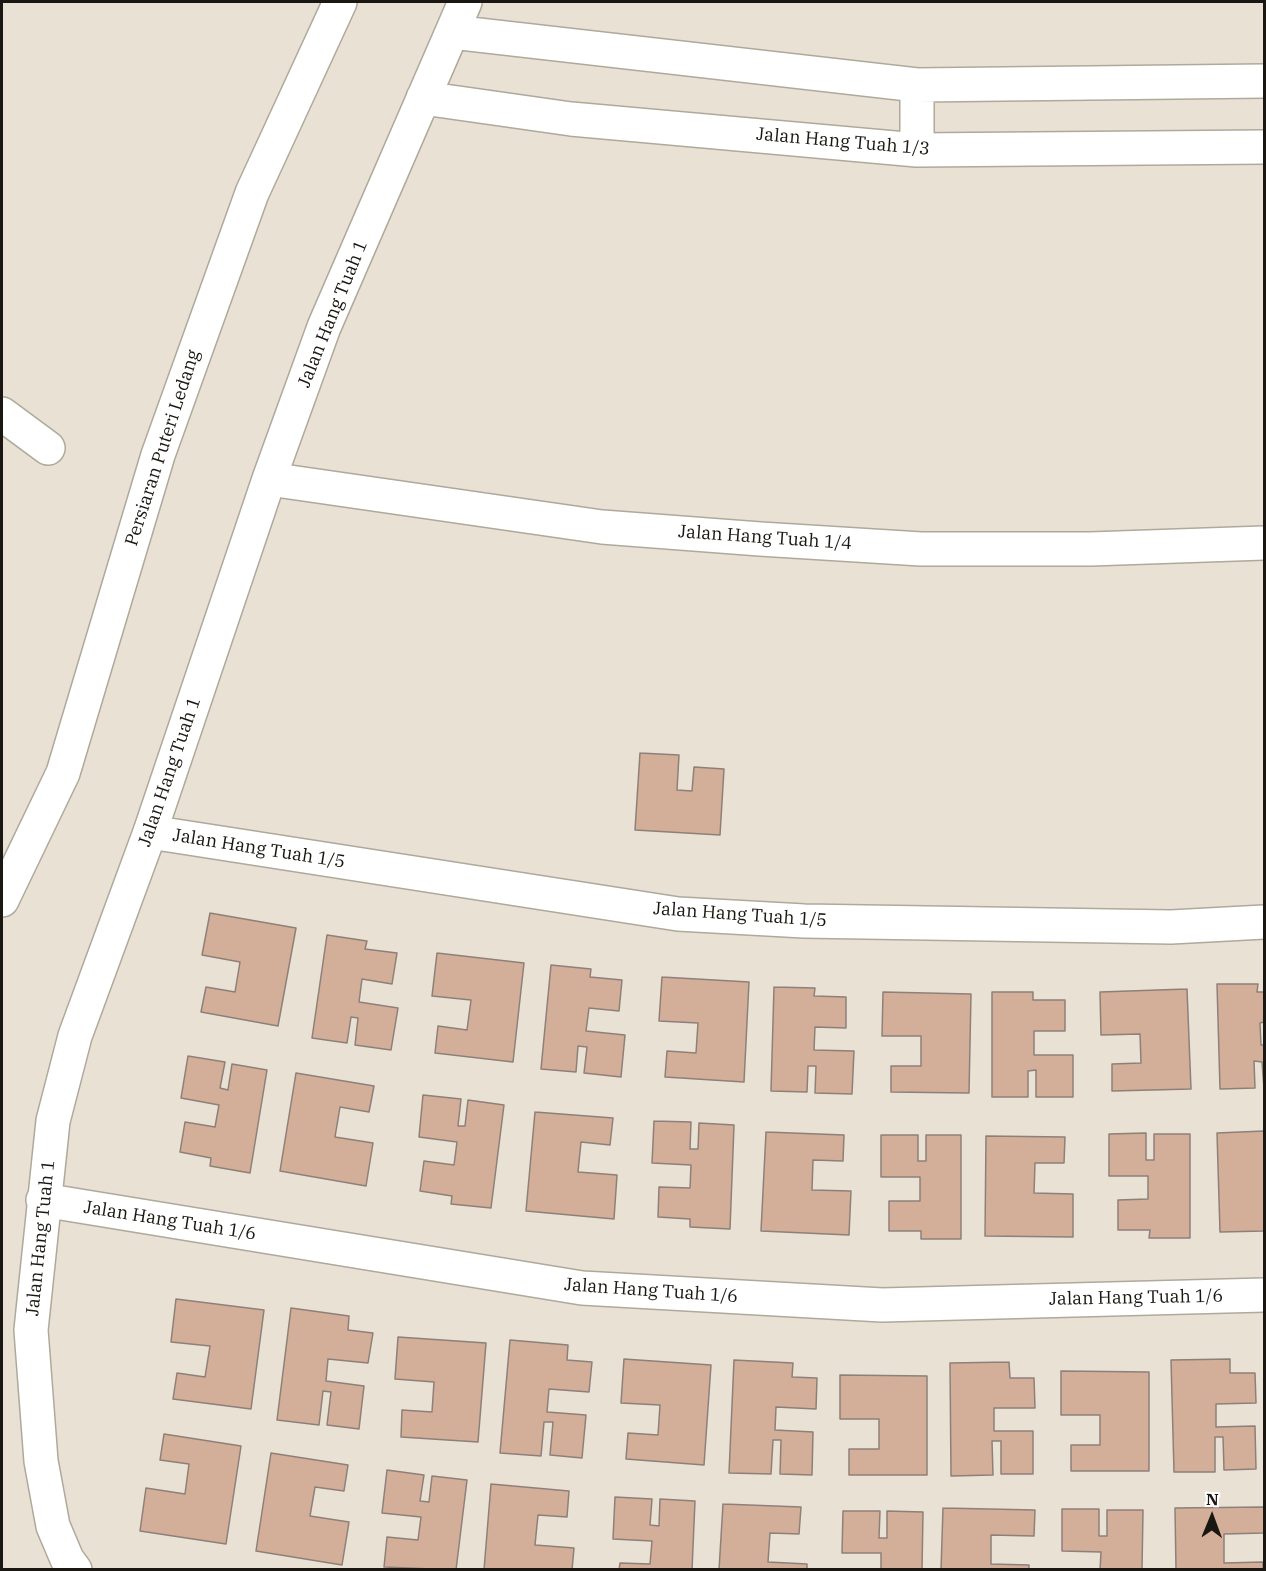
<!DOCTYPE html>
<style>
body{margin:0}
#map{position:relative;width:1266px;height:1571px;overflow:hidden;background:#e8e1d4;font-family:"IBM Plex Serif",serif}
canvas{display:block}
.frame{position:absolute;inset:0;border:3px solid #1a1712;pointer-events:none}
.north{position:absolute;left:1182px;top:1487px;width:60px;height:60px;-webkit-text-stroke:4px #fff;paint-order:stroke;rotate:1deg;font-size:16px;font-weight:700;line-height:24px;text-align:center;color:#1a1712}
.north::after{content:'';display:block;margin:auto;width:21px;height:27px;background:#1a1712;clip-path:polygon(50% 0,100% 100%,50% 72%,0 100%)}
</style>
<div id="map">
<canvas width="1266" height="1571"></canvas>
<div class="frame"></div>
<div class="north">N</div>
</div>
<script>
const ctx = document.querySelector('canvas').getContext('2d');
ctx.lineJoin = 'round';
function fillPath(path, color) { ctx.fillStyle = color; ctx.fill(path, 'evenodd'); }
const poly = rows => new Path2D(rows.map(r => 'M' + r).join(''));
function strokePath(path, color, width, dash) { ctx.strokeStyle = color; ctx.lineWidth = width; ctx.lineCap = dash ? 'butt' : 'round'; ctx.setLineDash(dash || []); ctx.stroke(path); }
function write(font, color, halo, rows, align = 'center') {
  ctx.font = font + ' "IBM Plex Serif",serif'; ctx.lineWidth = 6; ctx.setLineDash([]); ctx.textBaseline = 'middle'; ctx.strokeStyle = halo; ctx.fillStyle = color; for (const [text, x, y, turn = 0] of rows) {
    ctx.save(); ctx.translate(x, y); ctx.rotate((+turn || 0) * Math.PI / 180); ctx.textAlign = isNaN(turn) ? turn : align; if (halo) ctx.strokeText(text, 0, 0); ctx.fillText(text, 0, 0); ctx.restore();
  }
}
const building = poly([
 [640,753,679,755,677,790,692,791,694,767,724,769,720,835,635,830,640,753],
 [210,913,296,928,278,1026,201,1012,206,987,235,992,240,962,202,955,210,913],
 [327,935,367,941,365,949,397,953,392,984,362,979,359,1002,398,1008,391,1050,355,1045,358,1018,351,1017,347,1043,312,1038,327,935],
 [437,953,524,963,513,1062,435,1053,438,1026,467,1030,471,1000,432,996,437,953],
 [551,965,591,969,590,977,622,980,619,1011,589,1008,586,1031,625,1035,621,1077,584,1073,587,1047,578,1046,576,1072,541,1069,551,965],
 [662,977,749,982,744,1082,665,1077,667,1051,696,1053,698,1023,659,1021,662,977],
 [1217,984,1258,984,1257,992,1264,992,1264,1022,1260,1023,1261,1045,1264,1045,1264,1088,1262,1062,1254,1061,1255,1088,1220,1089,1217,984],
 [774,987,815,988,814,996,846,997,846,1028,815,1027,814,1050,854,1051,852,1094,815,1093,816,1066,808,1066,807,1092,771,1091,774,987],
 [1187,989,1191,1089,1112,1091,1112,1064,1141,1063,1140,1034,1101,1035,1100,992,1187,989],
 [883,992,971,994,969,1093,891,1092,891,1066,921,1066,921,1036,882,1036,883,992],
 [992,992,1033,992,1033,1000,1065,1000,1065,1031,1034,1031,1034,1055,1073,1055,1073,1097,1036,1097,1036,1070,1028,1071,1028,1097,992,1097,992,992],
 [188,1056,225,1062,220,1088,228,1090,232,1064,267,1070,250,1173,210,1166,211,1158,180,1152,185,1122,215,1127,219,1105,181,1098,188,1056],
 [296,1073,374,1086,369,1112,340,1107,335,1137,373,1143,366,1186,280,1171,296,1073],
 [423,1095,461,1099,458,1126,465,1126,468,1100,504,1105,491,1208,451,1204,452,1196,420,1191,424,1161,454,1165,457,1142,419,1137,423,1095],
 [535,1112,613,1118,610,1145,581,1142,578,1172,617,1175,614,1219,526,1211,535,1112],
 [654,1121,691,1122,690,1149,698,1149,699,1123,734,1125,730,1229,690,1227,690,1219,658,1217,659,1187,690,1188,691,1165,652,1163,654,1121],
 [1264,1131,1264,1231,1220,1232,1217,1133,1264,1131],
 [766,1132,844,1135,843,1161,813,1160,812,1190,851,1191,849,1235,761,1231,766,1132],
 [1146,1133,1146,1160,1154,1160,1154,1134,1190,1134,1190,1238,1149,1238,1150,1230,1118,1230,1118,1200,1148,1199,1148,1176,1109,1176,1109,1134,1146,1133],
 [881,1135,918,1135,918,1161,926,1161,926,1135,961,1135,961,1239,921,1239,921,1231,889,1231,889,1201,920,1201,920,1177,881,1177,881,1135],
 [986,1136,1065,1137,1064,1163,1035,1163,1034,1193,1073,1194,1073,1237,985,1236,986,1136],
 [176,1299,264,1310,251,1409,173,1399,177,1373,205,1377,210,1346,171,1342,176,1299],
 [291,1308,349,1316,348,1330,373,1333,368,1363,328,1359,326,1381,364,1386,359,1429,327,1425,331,1392,323,1391,319,1425,277,1420,291,1308],
 [398,1337,486,1343,478,1442,401,1437,402,1410,432,1412,434,1382,395,1379,398,1337],
 [510,1340,568,1345,567,1360,592,1362,589,1392,549,1389,547,1412,586,1415,582,1458,550,1455,553,1422,544,1422,541,1456,500,1453,510,1340],
 [624,1359,711,1365,704,1465,626,1459,628,1433,658,1435,660,1405,621,1403,624,1359],
 [1230,1359,1230,1373,1255,1373,1256,1403,1216,1404,1216,1427,1255,1426,1256,1469,1224,1470,1223,1437,1215,1437,1215,1472,1174,1472,1171,1360,1230,1359],
 [734,1360,793,1363,792,1377,817,1378,816,1409,776,1407,775,1430,813,1432,812,1475,780,1474,781,1440,773,1440,771,1474,729,1473,734,1360],
 [1009,1362,1010,1378,1034,1378,1035,1408,994,1408,994,1431,1033,1431,1033,1474,1001,1474,1001,1441,992,1441,993,1475,951,1476,950,1363,1009,1362],
 [1061,1371,1149,1372,1149,1471,1071,1471,1071,1445,1100,1445,1100,1415,1061,1415,1061,1371],
 [840,1375,927,1376,927,1475,849,1475,849,1449,879,1449,879,1419,840,1419,840,1375],
 [164,1434,241,1446,226,1544,140,1531,146,1488,185,1494,189,1464,160,1460,164,1434],
 [271,1453,348,1465,344,1491,315,1487,310,1516,349,1522,342,1565,256,1551,271,1453],
 [387,1470,424,1475,420,1501,429,1502,432,1476,467,1480,456,1570,384,1567,387,1537,418,1540,421,1517,382,1513,387,1470],
 [491,1484,569,1491,567,1517,538,1515,535,1545,574,1548,572,1570,484,1570,491,1484],
 [615,1497,652,1499,650,1525,659,1526,660,1499,695,1501,692,1570,619,1570,620,1563,650,1564,652,1541,613,1539,615,1497],
 [723,1504,801,1507,799,1534,770,1533,768,1562,807,1564,807,1570,719,1570,723,1504],
 [1264,1507,1264,1533,1224,1534,1224,1563,1263,1562,1263,1570,1176,1570,1175,1508,1264,1507],
 [943,1508,1035,1510,1034,1536,991,1535,991,1564,1029,1565,1029,1570,941,1570,943,1508],
 [1062,1509,1099,1509,1099,1536,1107,1536,1107,1510,1143,1510,1142,1570,1100,1570,1101,1552,1062,1551,1062,1509],
 [843,1511,880,1511,879,1538,887,1538,887,1511,923,1512,922,1570,881,1570,881,1553,842,1553,843,1511]
]);
fillPath(building, '#d3ae98');
strokePath(building, '#8e8079', 1.5);
const minor = poly([
 [452,32,917,85,1264,81],
 [917,85,917,150],
 [423,98,571,119,917,150,1264,147],
 [2,414,48,448],
 [269,479,602,527,760,539,921,549,1090,549,1264,543],
 [150,832,678,914,804,921,1171,927,1264,922],
 [2,900,63,773,158,455,252,193,340,2],
 [43,1200,582,1288,882,1305,1264,1295],
 [75,1570,67,1559,53,1526,41,1461,31,1330,53,1121,75,1036,150,832,269,479,324,327,465,2]
]);
strokePath(minor, '#afa99c', 36);
strokePath(minor, '#fff', 33);
write('18px', '#1a1712', '#fff', [
 ["Jalan Hang Tuah 1/3",843,142,5],
 ["Jalan Hang Tuah 1",333,314,-68],
 ["Persiaran Puteri Ledang",163,448,-72],
 ["Jalan Hang Tuah 1/4",765,538,4],
 ["Jalan Hang Tuah 1",170,772,-71],
 ["Jalan Hang Tuah 1/5",259,849,9],
 ["Jalan Hang Tuah 1/5",740,915,4],
 ["Jalan Hang Tuah 1/6",170,1221,9],
 ["Jalan Hang Tuah 1",41,1238,-84],
 ["Jalan Hang Tuah 1/6",651,1291,4],
 ["Jalan Hang Tuah 1/6",1136,1298,-1]
]);
</script>
